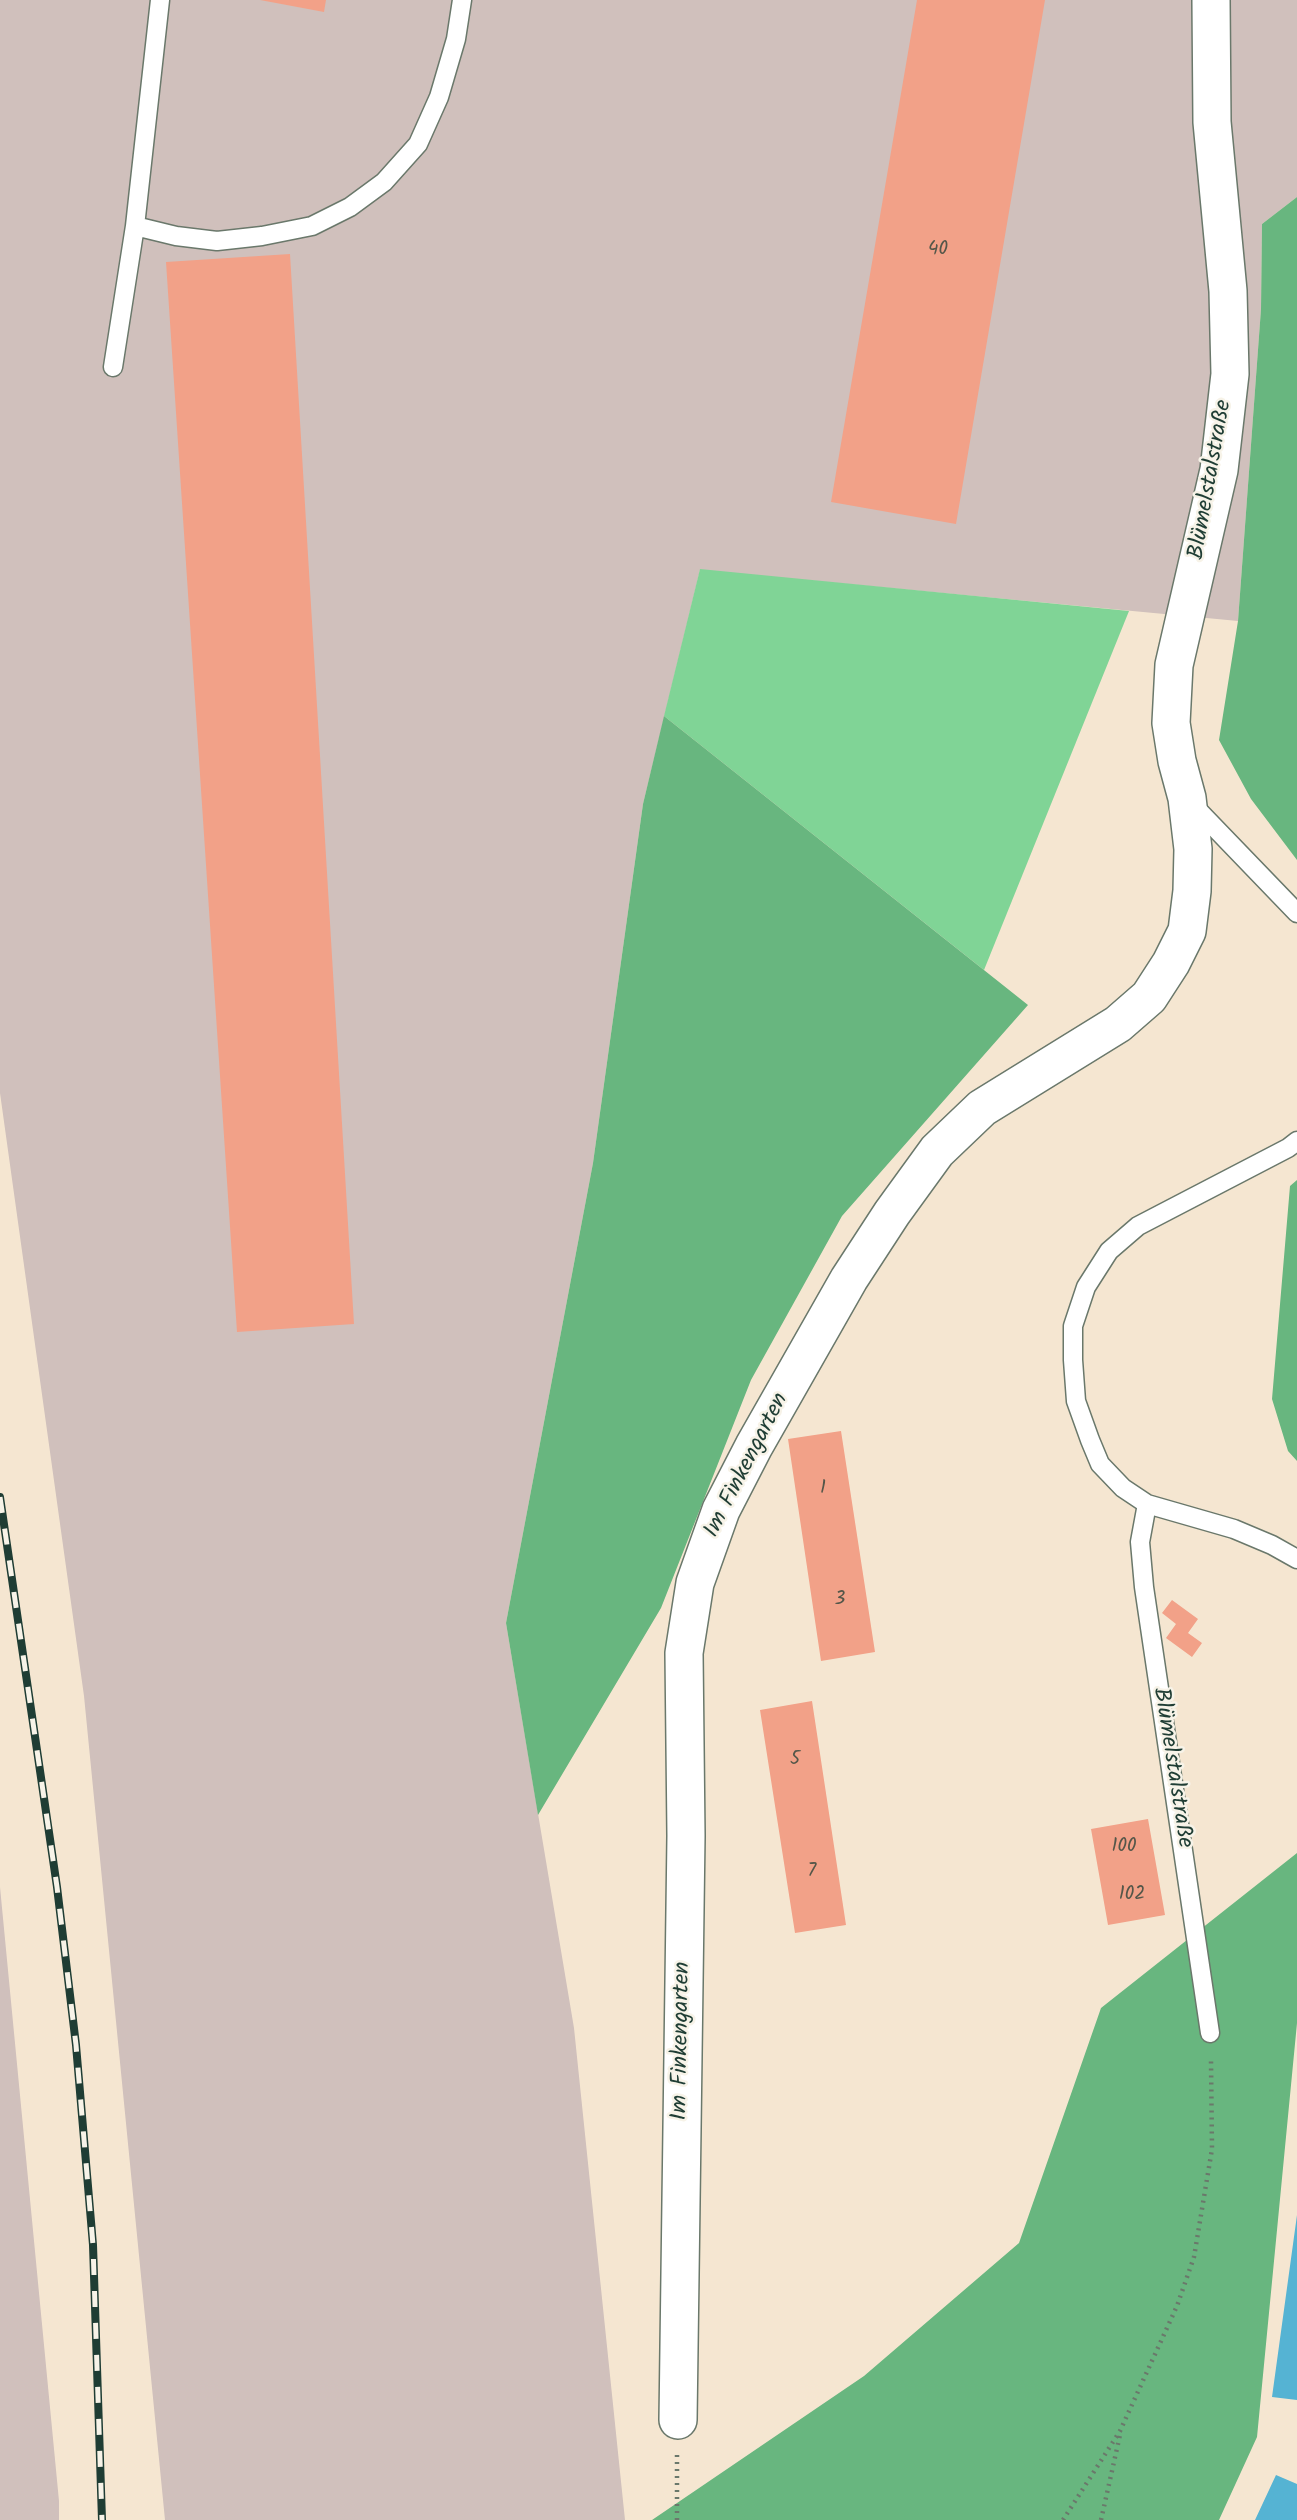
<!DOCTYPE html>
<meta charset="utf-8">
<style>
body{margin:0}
canvas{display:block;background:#f5e6d1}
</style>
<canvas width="1297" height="2520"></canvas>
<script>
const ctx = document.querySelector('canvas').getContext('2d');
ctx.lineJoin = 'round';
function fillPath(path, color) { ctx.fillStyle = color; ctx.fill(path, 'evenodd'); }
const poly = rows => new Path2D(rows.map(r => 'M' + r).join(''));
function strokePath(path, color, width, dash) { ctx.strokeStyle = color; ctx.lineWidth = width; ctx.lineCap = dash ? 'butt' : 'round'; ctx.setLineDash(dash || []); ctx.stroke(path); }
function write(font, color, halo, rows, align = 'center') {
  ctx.font = font + ' Kalam,sans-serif'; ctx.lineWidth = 5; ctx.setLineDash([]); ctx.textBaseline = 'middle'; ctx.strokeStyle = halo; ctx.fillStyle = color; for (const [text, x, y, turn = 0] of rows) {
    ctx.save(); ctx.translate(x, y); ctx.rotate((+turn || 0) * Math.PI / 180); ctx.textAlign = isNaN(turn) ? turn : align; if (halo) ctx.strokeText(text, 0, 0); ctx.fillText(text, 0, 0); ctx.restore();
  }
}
fillPath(poly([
 [0,0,1297,0,1297,197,1262,224,1261,309,1238,621,700,570,643,804,593,1163,506,1623,574,2028,625,2520,165,2520,84,1696,0,1093],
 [0,1887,59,2501,59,2520,0,2520]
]), '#d0c0bc');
fillPath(poly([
 [700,569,1129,611,984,970,664,716]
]), '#80d496');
fillPath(poly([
 [1297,197,1297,860,1251,799,1219,740,1238,621,1261,309,1262,224],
 [664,716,1028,1005,842,1216,751,1380,661,1608,538,1815,506,1623,593,1163,643,804],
 [1297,1180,1297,1461,1288,1451,1272,1399,1290,1186],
 [1297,1853,1297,2023,1257,2437,1219,2520,652,2520,864,2376,1019,2243,1101,2008]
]), '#68b67f');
fillPath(poly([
 [1297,2215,1297,2400,1272,2397],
 [1276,2475,1297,2484,1297,2520,1255,2520]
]), '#55b3d3');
fillPath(poly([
 [260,0,326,0,324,12],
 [917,0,1045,0,956,524,831,502],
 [290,254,354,1324,237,1332,166,262],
 [841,1431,875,1652,821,1661,788,1439],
 [1172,1600,1198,1619,1188,1633,1202,1643,1192,1657,1166,1638,1176,1624,1162,1613],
 [812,1701,846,1925,795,1933,760,1710],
 [1148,1819,1165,1915,1108,1925,1091,1829]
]), '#f2a188');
const lane = poly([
 [160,0,135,226,176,236,217,241,262,236,312,226,350,207,384,182,418,144,439,97,456,39,462,0],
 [113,367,135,226],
 [1192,804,1297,913],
 [1297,1141,1288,1148,1138,1226,1109,1251,1086,1287,1073,1326,1073,1360,1076,1401,1090,1440,1100,1464,1123,1488,1147,1504,1234,1529,1272,1545,1297,1559],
 [1147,1504,1140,1542,1144,1587,1210,2033]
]);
const street = poly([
 [678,2420,686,1836,684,1653,695,1583,721,1510,754,1446,849,1279,892,1213,937,1151,982,1108,1118,1024,1149,997,1171,963,1187,931,1192,891,1193,849,1187,798,1177,761,1171,723,1174,665,1219,470,1230,374,1228,291,1212,122,1211,0]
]);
strokePath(lane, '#6a786b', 21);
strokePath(street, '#6a786b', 40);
strokePath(poly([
 [677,2520,677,2455],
 [1063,2520,1120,2431,1177,2306,1194,2257,1212,2149,1211,2061],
 [1101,2520,1120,2435]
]), '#6a786b', 4.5, [2, 5]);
strokePath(lane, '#fff', 18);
strokePath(street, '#fff', 37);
const rail = poly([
 [0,1497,57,1887,76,2045,93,2245,102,2520]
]);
strokePath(rail, '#1f3d34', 8);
strokePath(rail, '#f7f3e8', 5, [16]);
write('19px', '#545649', null, [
 ["40",938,251],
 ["1",823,1490],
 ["3",840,1601],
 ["5",795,1761],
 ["100",1124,1848],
 ["7",812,1873],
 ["102",1132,1896]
]);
write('23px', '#1f3d34', '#f7f3e8', [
 ["Blümelstalstraße",1212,480,-80],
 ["Im Finkengarten",748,1466,-63],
 ["Blümelstalstraße",1171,1768,81],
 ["Im Finkengarten",683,2041,-89]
]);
</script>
